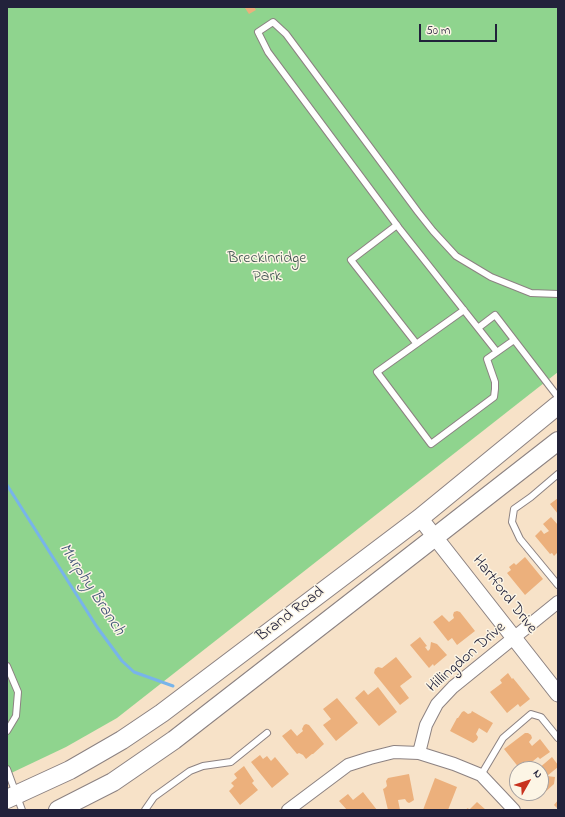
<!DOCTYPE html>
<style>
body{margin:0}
#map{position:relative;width:565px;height:817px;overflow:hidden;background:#f7e2c8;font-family:"Indie Flower",sans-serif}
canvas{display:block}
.frame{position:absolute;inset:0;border:8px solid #22223b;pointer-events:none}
.north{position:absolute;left:509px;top:761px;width:40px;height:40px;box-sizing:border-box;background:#fcf5e5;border:1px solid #a5a1a1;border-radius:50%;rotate:51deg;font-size:11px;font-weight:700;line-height:16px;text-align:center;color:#22223b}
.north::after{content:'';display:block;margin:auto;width:14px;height:18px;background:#c8321e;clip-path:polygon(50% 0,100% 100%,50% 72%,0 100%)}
.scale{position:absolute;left:419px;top:24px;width:78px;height:18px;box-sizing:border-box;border:2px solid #22223b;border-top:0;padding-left:5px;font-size:12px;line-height:14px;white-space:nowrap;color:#22223b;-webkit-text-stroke:3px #fcf5e5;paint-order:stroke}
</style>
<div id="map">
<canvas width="565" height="817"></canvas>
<div class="frame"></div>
<div class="north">N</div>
<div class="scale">50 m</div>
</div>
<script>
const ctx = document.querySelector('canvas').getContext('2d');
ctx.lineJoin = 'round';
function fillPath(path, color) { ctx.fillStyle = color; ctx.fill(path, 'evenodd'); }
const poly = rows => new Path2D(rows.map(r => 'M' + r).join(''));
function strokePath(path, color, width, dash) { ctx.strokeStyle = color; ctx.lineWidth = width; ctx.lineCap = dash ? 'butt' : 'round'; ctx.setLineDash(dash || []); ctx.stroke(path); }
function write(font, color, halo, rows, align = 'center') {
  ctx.font = font + ' "Indie Flower",sans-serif'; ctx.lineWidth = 3; ctx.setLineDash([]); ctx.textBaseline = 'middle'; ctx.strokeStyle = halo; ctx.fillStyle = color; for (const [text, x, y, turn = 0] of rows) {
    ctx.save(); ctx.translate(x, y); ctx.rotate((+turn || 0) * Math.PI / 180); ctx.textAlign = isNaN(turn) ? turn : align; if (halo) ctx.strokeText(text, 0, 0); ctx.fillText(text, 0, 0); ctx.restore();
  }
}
fillPath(poly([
 [7,7,558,7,558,372,117,718,66,747,7,775]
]), '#8fd48e');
strokePath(poly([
 [7,485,97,627,122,661,134,672,173,686]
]), '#78b4ea', 3);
fillPath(poly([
 [246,7,254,7,256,10,249,14,245,8],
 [558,498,558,514,550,504],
 [551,517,558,525,558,552,554,556,552,553,550,554,535,536,541,530,544,534,549,531,543,524],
 [525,557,543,579,525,595,507,573,511,570,509,567,514,563,516,565],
 [457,611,460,612,475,631,457,645,452,638,448,641,433,622,442,615,449,622,454,618,453,615,454,612],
 [420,637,427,646,425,647,428,651,430,649,431,642,437,644,447,655,434,666,433,664,429,668,410,645],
 [396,657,412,677,400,686,409,698,400,705,374,673,375,669,378,667,382,668],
 [508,673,512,679,513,678,530,699,520,707,518,704,507,713,490,692,502,683,500,680],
 [378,687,397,712,379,726,355,698,364,690,368,695],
 [337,698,358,723,336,741,323,725,331,719,323,709],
 [464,711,468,714,471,713,472,711,493,723,487,733,479,728,476,734,478,737,477,740,473,743,450,731,457,718,458,718,462,712],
 [306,724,309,725,324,744,313,754,312,754,306,759,303,755,299,753,297,754,282,736,291,729,297,736,303,731,302,729,304,725],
 [525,733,528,733,531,735,532,738,529,742,532,746,540,739,550,752,540,759,538,757,523,769,520,769,504,749],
 [260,755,263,759,267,756,271,761,275,757,289,774,272,788,251,762],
 [552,757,558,765,558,767,547,776,555,777,554,784,543,794,541,792,541,769,538,769],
 [244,766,254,781,252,783,258,790,240,805,229,791,234,786,231,783,237,778,234,774],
 [409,774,414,800,411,802,409,803,407,802,405,799,398,800,400,810,388,810,383,789,385,788,387,786,386,781,388,778],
 [435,778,457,787,448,810,423,810],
 [363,792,377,810,347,810,339,801,348,794,353,800],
 [558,800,558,807,557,808,554,805],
 [477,802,486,810,465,810,468,808,469,810]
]), '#ecb07c');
const service = poly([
 [397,225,351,260,416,343],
 [464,310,377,372,431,444,494,397,495,389,495,382,487,359,514,340],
 [478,328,495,315,558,397],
 [497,352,399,228,268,52,258,32,273,22,286,34,418,212,433,231,456,256,491,277,531,293,558,294],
 [558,474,531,497,514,509,512,522,520,539,558,585],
 [7,666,18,692,16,716,7,731],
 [7,769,22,810],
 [481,775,503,738,531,714,541,717,558,738],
 [145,810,154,797,190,771,203,766,231,762,267,733]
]);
const minor = poly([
 [419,753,426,725,437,704,453,687,558,602],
 [288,810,348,765,370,758,394,752,419,753,454,764,481,775,514,810]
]);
const tertiary = poly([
 [420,518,558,694]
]);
const secondary = poly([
 [7,799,70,770,122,740,162,713,420,518,558,405],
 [58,810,113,782,174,740,435,537,558,441]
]);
strokePath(service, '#8c8282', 8);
strokePath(minor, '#8c8282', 14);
strokePath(tertiary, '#8c8282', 17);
strokePath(secondary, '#8c8282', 20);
strokePath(service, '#fff', 6);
strokePath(minor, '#fff', 12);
strokePath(tertiary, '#fff', 15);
strokePath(secondary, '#fff', 18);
write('16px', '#435754', '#fcf5e5', [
 ["Breckinridge",267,259],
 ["Park",267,277]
]);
write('16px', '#22223b', '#fcf5e5', [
 ["Hartford Drive",504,595,52],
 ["Brand Road",291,615,-37],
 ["Hillingdon Drive",467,658,-41]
]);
write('italic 17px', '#405578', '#fcf5e5', [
 ["Murphy Branch",91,590,57]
]);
</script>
